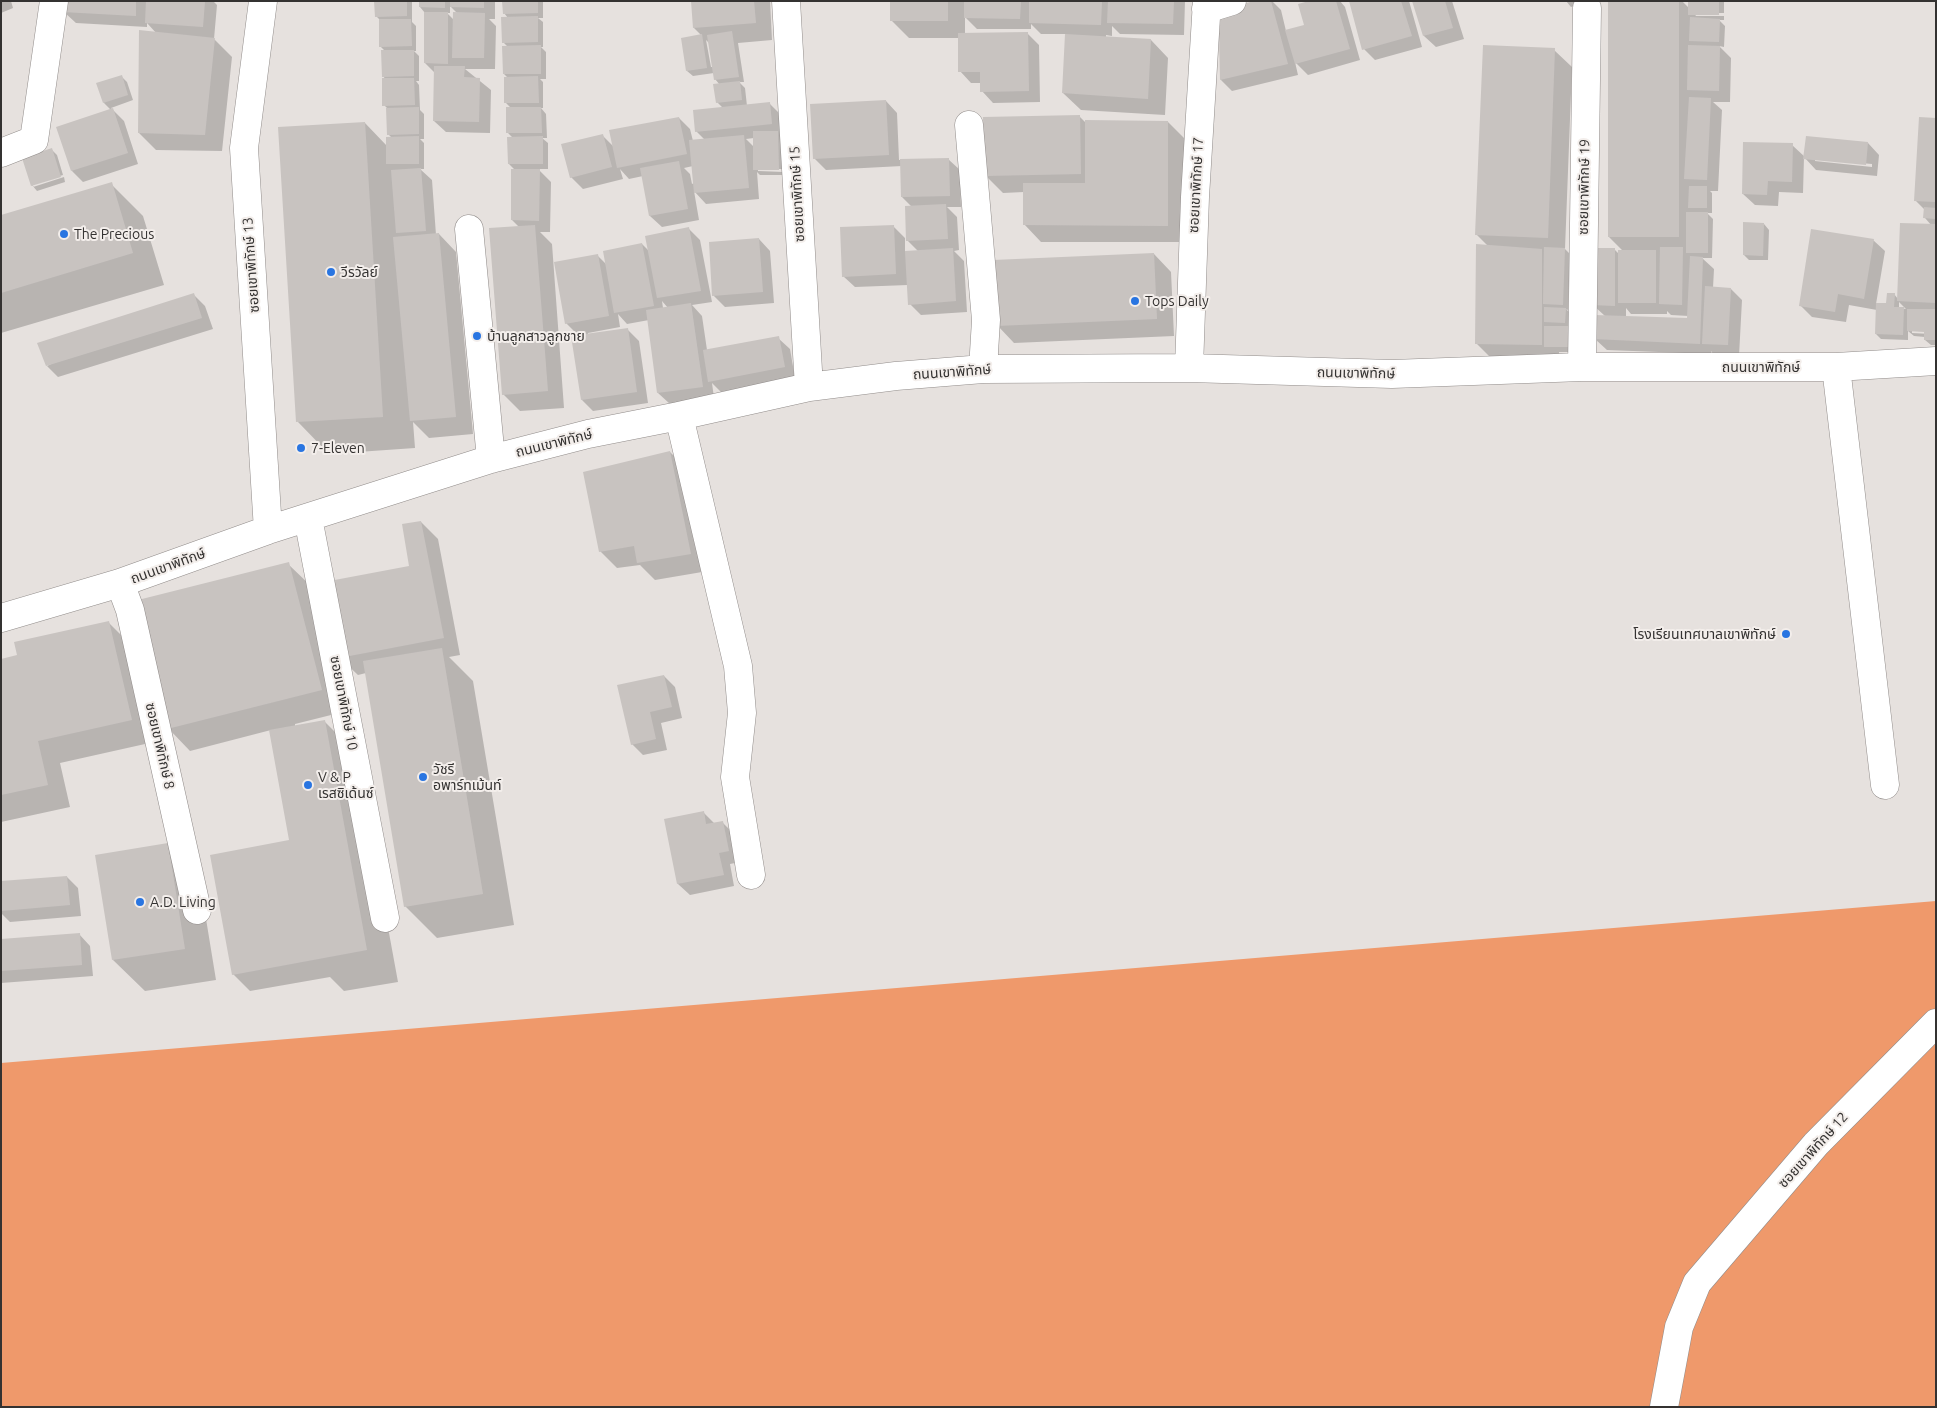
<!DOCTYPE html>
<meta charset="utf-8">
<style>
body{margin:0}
#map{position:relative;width:1937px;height:1408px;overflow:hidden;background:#e6e1de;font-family:Ubuntu,sans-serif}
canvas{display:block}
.frame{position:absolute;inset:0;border:2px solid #343231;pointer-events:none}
</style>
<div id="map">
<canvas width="1937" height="1408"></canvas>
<div class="frame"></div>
</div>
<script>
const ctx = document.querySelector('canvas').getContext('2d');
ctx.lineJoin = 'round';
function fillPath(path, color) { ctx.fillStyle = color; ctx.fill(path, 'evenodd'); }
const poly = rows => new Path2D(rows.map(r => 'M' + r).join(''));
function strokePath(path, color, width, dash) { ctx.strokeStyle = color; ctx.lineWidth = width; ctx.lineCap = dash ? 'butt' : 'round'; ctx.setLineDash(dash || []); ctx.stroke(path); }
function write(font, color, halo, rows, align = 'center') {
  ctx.font = font + ' Ubuntu,"Noto Sans Thai",sans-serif'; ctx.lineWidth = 4; ctx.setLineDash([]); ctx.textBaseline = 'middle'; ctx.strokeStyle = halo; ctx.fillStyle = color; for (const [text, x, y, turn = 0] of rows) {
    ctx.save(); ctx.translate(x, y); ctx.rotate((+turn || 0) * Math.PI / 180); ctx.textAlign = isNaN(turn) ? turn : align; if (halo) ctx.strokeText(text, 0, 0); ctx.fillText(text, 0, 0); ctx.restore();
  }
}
fillPath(poly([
 [1936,901,1936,1407,1,1407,1,1063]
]), '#ef996b');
fillPath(poly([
 [1,1,11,1,13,8,1,13],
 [65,1,213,1,217,5,214,39,232,57,222,151,156,150,139,133,157,34,147,23,147,27,76,23,64,12],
 [376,1,412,1,412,22,416,26,416,51,414,51,419,56,419,81,416,81,419,85,420,110,424,114,424,139,420,139,424,143,424,169,420,169,432,180,436,235,439,234,456,252,473,434,429,438,413,422,415,448,329,454,298,422,365,123,387,146,392,138,388,134,388,109,384,105,386,80,383,76,385,51,380,46,380,20,376,16],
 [420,1,495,1,495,19,489,19,496,26,495,69,465,69,491,90,490,133,446,132,434,121,435,73,425,63,425,13,420,7],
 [450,6,458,14,454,20,447,13,450,13],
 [504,1,543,1,543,18,538,18,543,22,543,47,541,47,546,52,546,79,540,79,543,82,543,108,541,108,546,114,547,138,542,138,548,143,548,169,538,169,551,182,550,232,540,232,552,244,564,408,520,411,503,394,520,228,512,220,515,170,509,164,513,138,508,133,511,108,506,103,508,78,504,74,508,47,503,42,508,18,504,13],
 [692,1,770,1,772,40,738,43,744,82,739,82,745,88,747,106,770,104,781,115,784,169,758,169,758,171,784,172,784,175,760,175,757,172,759,199,706,204,694,191,699,220,662,227,650,216,643,176,629,179,620,169,623,179,583,189,571,177,602,135,614,147,679,118,690,129,693,141,704,139,696,131,723,108,717,102,720,85,715,79,714,73,693,76,687,71,702,36,694,28],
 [706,40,710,44,713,67,711,67],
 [754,138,754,147,746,139],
 [693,166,694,183,692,184,690,174,684,168],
 [892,1,1185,1,1184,35,1120,34,1112,26,1112,36,1106,35,1106,38,1151,40,1168,58,1165,115,1081,110,1063,93,1066,34,1041,34,1031,24,1031,29,977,29,965,17,965,34,1027,33,1039,45,1040,102,993,103,982,91,982,83,971,83,960,71,959,38,909,38,891,20],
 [1259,1,1272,1,1281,10,1286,31,1305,26,1314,1,1340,1,1345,7,1360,60,1308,75,1295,62,1298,75,1232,91,1221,80,1220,33],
 [1350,1,1409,1,1422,47,1375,60,1364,49],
 [1414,1,1452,1,1464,39,1436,47,1424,36],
 [1566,1,1588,1,1571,7],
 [1609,1,1682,1,1689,8,1689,1,1724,1,1724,13,1694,13,1696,16,1724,16,1724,20,1719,20,1725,26,1724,47,1719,46,1731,58,1730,102,1713,102,1722,110,1718,191,1710,191,1712,193,1712,213,1707,213,1713,219,1712,258,1702,258,1714,269,1713,288,1731,289,1742,300,1739,356,1714,355,1711,351,1711,354,1607,350,1595,339,1605,316,1593,305,1615,250,1620,255,1624,252,1609,237],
 [1626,308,1631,314,1667,314,1667,311,1671,315,1689,316,1689,320,1626,317],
 [1554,50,1572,67,1565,249,1570,254,1568,310,1566,309,1571,314,1574,352,1559,352,1559,361,1493,360,1476,343,1488,246,1476,234],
 [122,77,127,82,133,100,111,108,124,121,138,164,83,182,72,171,57,128,111,110,104,103,98,84],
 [886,101,897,113,899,160,948,159,960,170,961,207,947,207,957,217,959,250,954,251,964,261,967,312,921,315,910,304,908,285,855,287,843,276,893,226,907,240,912,207,902,197,902,166,826,170,814,158],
 [905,238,918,251,905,252],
 [1079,116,1087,124,1168,122,1185,139,1184,242,1041,242,1024,224,1024,192,1003,193,985,175],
 [1936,119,1936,345,1931,345,1925,340,1925,337,1914,336,1908,331,1908,340,1881,339,1876,334,1877,310,1849,305,1846,322,1812,317,1800,305,1873,240,1885,251,1876,304,1888,305,1894,294,1898,299,1932,226,1925,218,1925,210,1916,201],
 [1899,302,1906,309,1899,308],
 [1912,330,1931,331,1931,334,1912,333],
 [1868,143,1879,155,1877,176,1816,170,1804,157,1803,193,1779,192,1778,206,1755,205,1743,194,1792,145,1805,157],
 [1815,159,1872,164,1872,167,1815,161],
 [52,150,57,155,63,175,33,184,33,187,64,177,65,182,37,191,32,185],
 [111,184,143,216,164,285,1,333,1,217],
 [1764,224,1769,230,1768,260,1749,260,1744,255],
 [689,229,700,240,712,302,692,305,702,316,707,350,778,338,790,349,795,378,721,392,712,383,714,398,670,404,658,393,649,320,627,324,618,314,620,327,588,333,588,335,627,329,639,341,648,403,593,411,582,400,579,336,566,323,597,255,607,265,642,244,650,252],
 [662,301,668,308,663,308],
 [759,239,770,251,774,303,725,307,713,295],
 [1154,254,1171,272,1174,336,1014,343,997,325],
 [193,294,205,306,213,329,58,377,47,366],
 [670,452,687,469,708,571,655,580,640,565,617,568,600,551],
 [421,522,438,539,460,655,449,657,473,681,514,925,437,938,405,906,366,673,358,675,340,658,411,567],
 [288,564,311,586,343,712,295,724,295,726,324,721,356,753,398,982,344,991,330,977,250,991,233,974,291,844,271,730,190,751,168,728],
 [108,622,131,645,154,742,60,763,70,807,1,822,1,660,18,656],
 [664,676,675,687,682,718,661,723,667,750,643,755,632,744],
 [704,813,715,824,723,823,734,834,740,862,730,864,734,886,690,895,678,884,666,820],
 [167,844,199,876,216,980,145,991,113,960],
 [67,877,78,888,81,916,10,922,1,913,1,882],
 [79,934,90,946,93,976,1,983,1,941]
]), '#0003');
fillPath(poly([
 [64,1,136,1,136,16,63,12],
 [146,1,205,1,203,27,145,23],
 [374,1,407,1,407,16,375,17],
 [419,1,445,1,445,8,419,7],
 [450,1,484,1,484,8,450,7],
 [502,1,538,1,538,13,503,14],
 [691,1,754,1,756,23,693,28],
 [890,1,948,1,948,21,890,21],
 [964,1,1021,1,1020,19,964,18],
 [1029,1,1102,1,1101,25,1029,23],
 [1108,1,1174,1,1173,24,1107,23],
 [1254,1,1271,1,1288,64,1220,80,1219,33,1221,18,1231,7],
 [1309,1,1336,1,1350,49,1295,64,1285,30,1304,25,1298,4],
 [1349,1,1401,1,1412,36,1362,50],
 [1412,1,1445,1,1453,28,1423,36],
 [1608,1,1679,1,1679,237,1608,237],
 [1688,1,1719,1,1719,15,1688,15],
 [424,12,448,12,448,64,424,63],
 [453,12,485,13,484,58,452,58],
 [538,16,538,42,502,43,501,17],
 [1690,17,1720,19,1719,42,1689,41],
 [379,19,411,19,412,46,379,47],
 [139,30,215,38,205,135,138,133],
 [732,31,739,77,714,80,707,35],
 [1028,32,1029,91,980,92,980,72,958,72,958,33],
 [702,34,707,68,686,71,681,38],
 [1065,34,1151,39,1148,99,1062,93],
 [541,45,541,74,503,74,502,46],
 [1483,45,1555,48,1548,238,1475,235],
 [1688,45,1720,46,1719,91,1687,90],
 [381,50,414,50,414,76,382,77],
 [434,66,465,66,464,77,480,78,479,122,433,121],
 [122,75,128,95,103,103,96,83],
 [538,76,539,103,504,103,504,77],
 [382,78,414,78,415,105,382,106],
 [740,81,742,100,716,103,713,84],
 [1689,97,1711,98,1707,180,1684,179],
 [886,100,889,155,813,159,810,104],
 [770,102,772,124,695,132,693,110],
 [419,107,419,134,387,135,386,108],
 [506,107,541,107,542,133,506,133],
 [113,108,128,153,71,171,56,127],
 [1080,115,1081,174,984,176,983,117],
 [679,117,687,154,617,168,609,130],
 [1919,117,1936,118,1936,202,1914,201],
 [1085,120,1168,121,1168,226,1023,225,1023,183,1085,183],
 [365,122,383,417,296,422,278,127],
 [753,131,778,131,779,170,753,170],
 [603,134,612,167,570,178,561,144],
 [744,135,749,188,694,193,689,140],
 [419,136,419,164,386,164,386,137],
 [543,136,543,164,508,164,507,137],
 [1806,136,1868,142,1866,165,1803,159],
 [1743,142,1793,143,1792,182,1768,181,1767,195,1742,194],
 [52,148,61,177,31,186,22,158],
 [949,158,950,196,901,197,900,159],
 [679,161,688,209,649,216,640,168],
 [421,168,426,231,396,233,391,170],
 [511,169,540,169,539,221,511,220],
 [112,182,133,253,1,293,1,215],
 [1689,186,1707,186,1707,208,1688,208],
 [946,204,948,239,906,241,905,206],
 [1924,207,1936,208,1936,219,1923,218],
 [1686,212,1708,212,1708,253,1686,253],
 [1743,222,1764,223,1763,256,1743,255],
 [1900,223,1936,224,1936,303,1897,301],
 [535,225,548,391,502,395,489,228],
 [894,225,896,274,842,277,840,227],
 [689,227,701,291,657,298,645,236],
 [1811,229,1874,239,1864,299,1838,294,1835,312,1799,306],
 [439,233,456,417,410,421,393,237],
 [759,238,763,292,712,296,709,242],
 [642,243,654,306,614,313,603,251],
 [1476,244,1542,249,1542,345,1475,344],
 [1544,247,1565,248,1563,305,1543,304],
 [1660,247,1683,247,1682,305,1659,304],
 [953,248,956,301,908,305,905,251],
 [1593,248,1615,248,1615,306,1592,305],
 [1618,250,1656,250,1656,303,1618,303],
 [1154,253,1157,319,996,326,993,260],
 [598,254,609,316,565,324,554,262],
 [1690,256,1703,257,1700,344,1594,339,1595,315,1687,318],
 [1705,286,1731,288,1728,345,1702,344],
 [194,293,202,318,46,366,37,343],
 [1887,293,1895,293,1894,307,1904,307,1903,335,1875,334,1876,303,1886,303],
 [691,303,703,387,657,393,646,310],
 [1544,307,1566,308,1565,323,1544,322],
 [1907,309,1936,309,1936,340,1924,340,1924,332,1907,331],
 [1544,326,1568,326,1569,347,1544,347],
 [628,328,637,392,581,400,571,336],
 [779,336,785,367,708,382,703,350],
 [670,451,691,554,637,563,634,546,599,552,583,472],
 [421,521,444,638,339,658,324,582,409,566,402,524],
 [289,562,322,690,167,729,134,601],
 [109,621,132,720,38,741,48,785,1,795,1,659,17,655,14,642],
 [442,648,483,894,404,907,363,661],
 [664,675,672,707,650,712,656,739,631,745,617,685],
 [325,720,367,950,232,975,210,855,289,840,269,730],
 [704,811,706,824,723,821,729,851,719,853,724,875,677,884,664,819],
 [168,843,185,949,112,960,95,855],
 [67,876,70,905,1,911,1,881],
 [80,933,82,965,1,971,1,939]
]), '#c8c3c0');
const minor = poly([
 [263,1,244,148,268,530],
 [786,1,809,387],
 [1206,9,1232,1],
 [969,125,986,320,983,369],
 [1,153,34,140,54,1],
 [469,229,491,459],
 [1582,367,1587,8],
 [1836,367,1885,785],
 [1189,368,1195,197,1207,1],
 [679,416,738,666,742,713,735,777,751,875],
 [308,518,385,918],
 [120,583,130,610,197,910],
 [1,618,120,583,268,530,491,459,588,434,679,416,809,387,896,376,983,369,1189,368,1392,374,1582,367,1836,367,1936,361],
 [1664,1407,1679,1327,1697,1283,1816,1144,1936,1023]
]);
strokePath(minor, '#918c8a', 29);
strokePath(minor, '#fff', 28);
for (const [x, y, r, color] of [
 [64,234,5,"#2975e1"],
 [331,272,5,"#2975e1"],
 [1135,301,5,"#2975e1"],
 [477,336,5,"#2975e1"],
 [301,448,5,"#2975e1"],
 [1786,634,5,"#2975e1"],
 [423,777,5,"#2975e1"],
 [308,785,5,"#2975e1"],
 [140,902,5,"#2975e1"]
]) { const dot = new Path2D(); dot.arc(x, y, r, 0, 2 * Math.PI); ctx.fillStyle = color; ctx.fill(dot); strokePath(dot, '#f3eeeb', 2); }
write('14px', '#343231', '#f3eeeb', [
 ["ซอยเขาพิทักษ์ 17",1196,185,-87],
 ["ซอยเขาพิทักษ์ 19",1584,187,-89],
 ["ซอยเขาพิทักษ์ 15",797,194,-93],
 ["ซอยเขาพิทักษ์ 13",251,265,-94],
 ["ถนนเขาพิทักษ์",1761,367],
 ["ถนนเขาพิทักษ์",952,372,-4],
 ["ถนนเขาพิทักษ์",1356,373,1],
 ["ถนนเขาพิทักษ์",554,443,-14],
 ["ถนนเขาพิทักษ์",168,566,-20],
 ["ซอยเขาพิทักษ์ 10",344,703,79],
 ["ซอยเขาพิทักษ์ 8",160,746,77],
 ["ซอยเขาพิทักษ์ 12",1813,1150,-48]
]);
write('14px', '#343231', '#f3eeeb', [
 ["The Precious",74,234],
 ["วีรวัลย์",341,272],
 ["Tops Daily",1145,301],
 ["บ้านลูกสาวลูกชาย",487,336],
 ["7-Eleven",311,448],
 ["โรงเรียนเทศบาลเขาพิทักษ์",1776,634,"right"],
 ["วัชรี",433,769],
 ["อพาร์ทเม้นท์",433,785],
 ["V & P",318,777],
 ["เรสซิเด้นซ์",318,793],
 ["A.D. Living",150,902]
], 'left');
</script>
